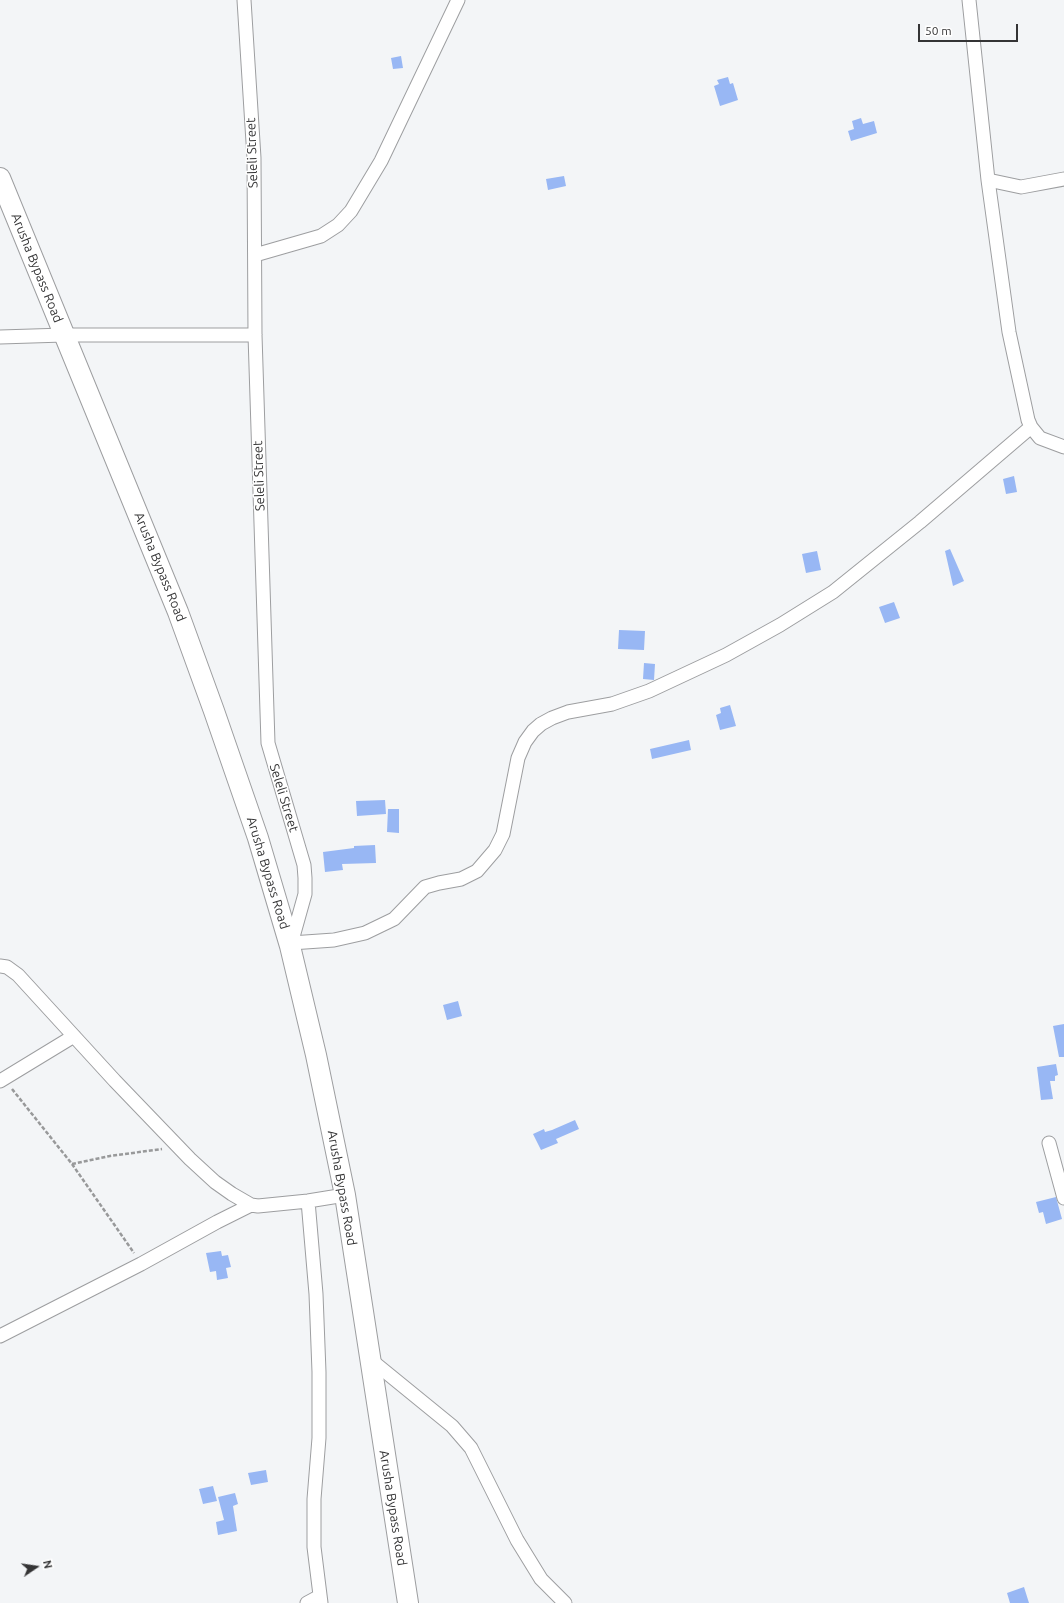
<!DOCTYPE html>
<style>
body{margin:0}
#map{position:relative;width:1064px;height:1603px;overflow:hidden;background:#f3f5f7;font-family:Ubuntu,sans-serif}
canvas{display:block}
.north{position:absolute;left:16px;top:1547px;width:40px;height:40px;-webkit-text-stroke:3px #fff;paint-order:stroke;rotate:77deg;font-size:11px;font-weight:700;line-height:16px;text-align:center;color:#343435}
.north::after{content:'';display:block;margin:auto;width:14px;height:18px;background:#343435;clip-path:polygon(50% 0,100% 100%,50% 72%,0 100%)}
.scale{position:absolute;left:918px;top:24px;width:100px;height:18px;box-sizing:border-box;border:2px solid #343435;border-top:0;padding-left:5px;font-size:12px;line-height:14px;white-space:nowrap;color:#343435;-webkit-text-stroke:3px #fff;paint-order:stroke}
</style>
<div id="map">
<canvas width="1064" height="1603"></canvas>
<div class="north">N</div>
<div class="scale">50 m</div>
</div>
<script>
const ctx = document.querySelector('canvas').getContext('2d');
ctx.lineJoin = 'round';
function fillPath(path, color) { ctx.fillStyle = color; ctx.fill(path, 'evenodd'); }
const poly = rows => new Path2D(rows.map(r => 'M' + r).join(''));
function strokePath(path, color, width, dash) { ctx.strokeStyle = color; ctx.lineWidth = width; ctx.lineCap = dash ? 'butt' : 'round'; ctx.setLineDash(dash || []); ctx.stroke(path); }
function write(font, color, halo, rows, align = 'center') {
  ctx.font = font + ' Ubuntu,sans-serif'; ctx.lineWidth = 3; ctx.setLineDash([]); ctx.textBaseline = 'middle'; ctx.strokeStyle = halo; ctx.fillStyle = color; for (const [text, x, y, turn = 0] of rows) {
    ctx.save(); ctx.translate(x, y); ctx.rotate((+turn || 0) * Math.PI / 180); ctx.textAlign = isNaN(turn) ? turn : align; if (halo) ctx.strokeText(text, 0, 0); ctx.fillText(text, 0, 0); ctx.restore();
  }
}
fillPath(poly([
 [401,56,403,68,393,69,391,58],
 [728,77,730,84,733,83,738,100,720,106,714,86,719,84,717,80],
 [861,118,863,124,874,121,877,133,851,141,848,131,854,129,852,121],
 [564,176,566,186,548,190,546,179],
 [1014,476,1017,492,1006,494,1003,479],
 [950,549,964,581,953,586,945,551],
 [817,551,821,570,806,573,802,554],
 [894,602,900,618,885,623,879,607],
 [619,630,645,631,644,650,618,649],
 [644,663,655,664,654,680,643,679],
 [730,705,736,726,720,730,716,715,721,713,720,708],
 [689,740,691,750,652,759,650,749],
 [385,800,386,814,357,816,356,801],
 [388,809,399,809,399,833,387,832],
 [375,845,376,863,342,864,343,870,325,872,323,852,354,848,354,846],
 [458,1001,462,1016,447,1020,443,1005],
 [1064,1024,1064,1057,1059,1057,1053,1026],
 [1056,1064,1058,1075,1055,1076,1055,1081,1050,1081,1053,1099,1041,1100,1037,1067],
 [575,1120,579,1129,556,1139,558,1143,541,1150,533,1134,544,1129,545,1132,552,1130],
 [1056,1197,1062,1219,1046,1224,1043,1212,1039,1213,1036,1202],
 [221,1251,222,1256,228,1255,231,1267,226,1268,228,1278,217,1280,216,1271,210,1272,206,1253],
 [266,1470,268,1482,251,1485,248,1473],
 [213,1486,217,1501,203,1504,199,1489],
 [235,1493,238,1504,233,1506,237,1531,218,1535,216,1522,224,1520,218,1497],
 [1024,1587,1029,1603,1010,1603,1007,1593]
]), '#98b7f4');
const minor = poly([
 [244,0,254,158,255,335,268,743,304,865,305,878,305,894,291,944],
 [969,0,988,180,1009,332,1028,420,1031,427,1040,438,1064,447],
 [988,180,1021,187,1064,179],
 [255,255,321,236,338,225,351,211,381,161,458,0],
 [0,337,64,335,255,335],
 [291,943,334,940,365,933,394,919,425,887,439,883,461,879,477,871,495,850,503,834,518,758,525,742,533,731,541,724,552,718,568,712,612,704,649,691,726,655,780,625,833,592,920,522,1031,427],
 [0,966,7,967,18,975,115,1081,190,1159,215,1182,232,1194,251,1205,258,1206,308,1201,345,1195],
 [0,1081,74,1036],
 [1049,1143,1064,1198],
 [308,1201,316,1294,319,1372,319,1438,314,1499,314,1547,321,1603],
 [0,1336,141,1264,217,1222,251,1205],
 [371,1360,452,1426,471,1448,517,1540,541,1579,565,1603],
 [307,1603,320,1596]
]);
const primary = poly([
 [0,178,178,612,214,711,258,838,290,946,316,1055,345,1195,408,1603]
]);
strokePath(minor, '#9d9ea0', 15);
strokePath(primary, '#9d9ea0', 22);
strokePath(poly([
 [12,1089,72,1164,134,1253],
 [72,1164,110,1156,162,1149]
]), '#98999a', 2.5, [4, 2]);
strokePath(minor, '#fff', 13);
strokePath(primary, '#fff', 20);
write('13px', '#343435', '#fff', [
 ["Seleli Street",252,153,-92],
 ["Arusha Bypass Road",37,268,68],
 ["Seleli Street",259,476,-92],
 ["Arusha Bypass Road",160,567,68],
 ["Seleli Street",284,798,73],
 ["Arusha Bypass Road",268,873,73],
 ["Arusha Bypass Road",342,1188,80],
 ["Arusha Bypass Road",393,1508,81]
]);
</script>
